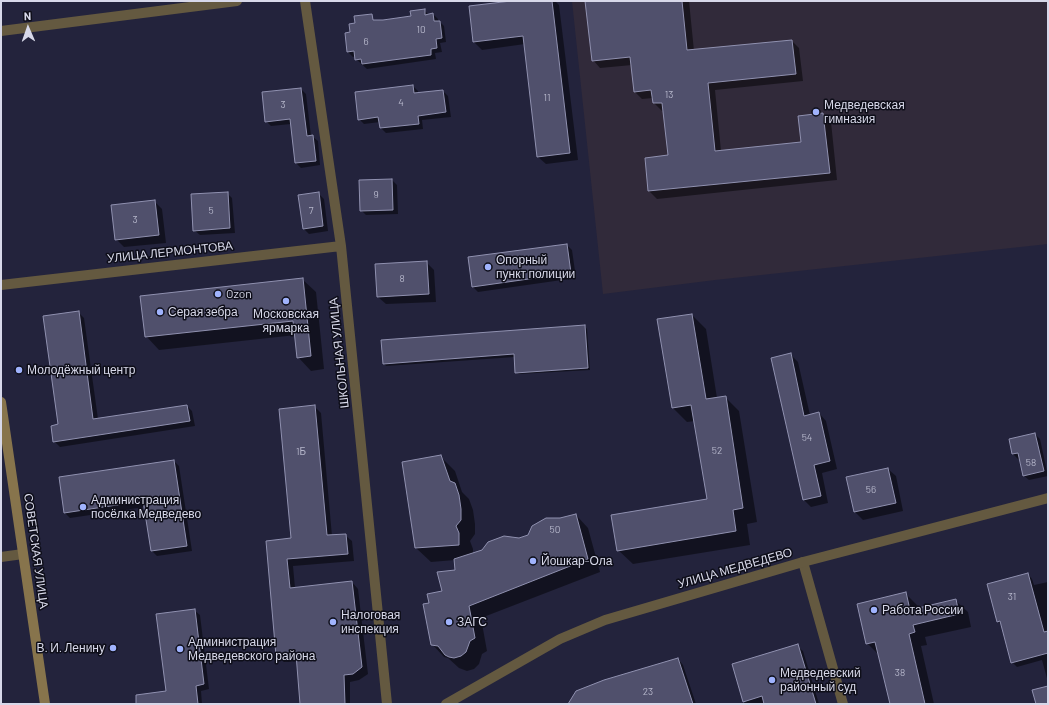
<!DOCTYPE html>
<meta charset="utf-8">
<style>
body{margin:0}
#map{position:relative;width:1049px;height:705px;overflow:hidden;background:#23233c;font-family:Barlow,sans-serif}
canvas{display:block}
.frame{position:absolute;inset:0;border:2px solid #d7d8e9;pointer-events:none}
.north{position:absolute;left:8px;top:8px;width:40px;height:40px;-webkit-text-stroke:3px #0e0e19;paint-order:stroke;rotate:358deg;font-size:11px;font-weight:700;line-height:16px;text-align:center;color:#d7d8e9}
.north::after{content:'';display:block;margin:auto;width:14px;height:18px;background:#d7d8e9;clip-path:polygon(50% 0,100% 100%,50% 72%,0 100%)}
</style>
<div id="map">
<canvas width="1049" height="705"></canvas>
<div class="frame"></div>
<div class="north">N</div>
</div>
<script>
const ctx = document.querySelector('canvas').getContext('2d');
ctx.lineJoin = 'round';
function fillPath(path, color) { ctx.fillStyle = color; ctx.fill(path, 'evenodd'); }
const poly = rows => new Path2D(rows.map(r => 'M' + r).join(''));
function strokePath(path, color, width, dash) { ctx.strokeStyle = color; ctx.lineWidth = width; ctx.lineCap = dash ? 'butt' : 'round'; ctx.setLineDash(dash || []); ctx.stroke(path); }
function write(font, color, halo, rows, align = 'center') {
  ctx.font = font + ' Barlow,sans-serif'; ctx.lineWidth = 3; ctx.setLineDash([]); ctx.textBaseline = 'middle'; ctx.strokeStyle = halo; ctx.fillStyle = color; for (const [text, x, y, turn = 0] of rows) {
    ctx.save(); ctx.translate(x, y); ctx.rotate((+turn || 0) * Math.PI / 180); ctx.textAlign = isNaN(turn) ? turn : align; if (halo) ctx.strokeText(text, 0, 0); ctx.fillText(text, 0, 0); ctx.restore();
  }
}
fillPath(poly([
 [572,1,1048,1,1048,244,715,280,603,294]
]), '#312a3a');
fillPath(poly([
 [519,1,555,1,559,5,578,160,546,164,538,157,525,44,482,50,474,42],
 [586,1,689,1,694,51,792,41,799,48,803,81,715,90,721,151,802,143,823,114,831,122,837,180,657,199,649,191,646,159,669,156,664,111,662,111,654,103,653,98,642,99,635,92,632,65,600,68,593,60],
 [424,10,429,15,433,14,438,19,438,22,440,22,444,26,446,42,440,43,442,52,435,53,436,59,367,69,356,59,356,56,353,57,348,52],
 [413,86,418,91,418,94,443,91,448,96,451,117,422,120,423,129,386,133,381,128,380,122,364,124,359,119],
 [301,89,306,94,311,136,312,136,318,141,320,165,301,168,296,163,291,124,271,126,266,121],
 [392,180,397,185,398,214,366,215,361,210],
 [227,193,232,198,235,233,200,235,194,230],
 [318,193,324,199,328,231,309,234,304,229],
 [154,201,162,209,166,243,124,247,116,239],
 [567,245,572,250,576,278,478,292,473,287],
 [426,262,434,270,436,302,386,304,378,297],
 [302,279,316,292,324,369,311,371,298,357,296,335,159,350,146,336],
 [78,312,84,318,98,419,187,406,192,411,195,426,60,447,54,441,59,425],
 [692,315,706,329,717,398,725,397,739,411,757,522,747,524,750,545,633,564,618,550,708,500,695,421,687,422,673,408,658,320],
 [585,326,587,329,590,370,519,374,516,372,515,357,386,366,384,363],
 [790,354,798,362,810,415,819,413,826,421,837,469,822,473,828,503,811,507,804,500],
 [315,407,321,413,332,536,345,535,352,541,354,561,293,566,295,588,352,582,358,589,368,674,359,680,350,682,350,704,296,704,301,703,297,661,284,662,277,655,267,541,292,539],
 [1035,434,1040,439,1048,476,1029,480,1023,475,1020,458,1018,459,1013,454],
 [440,456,455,471,462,492,469,499,473,510,475,524,475,534,470,541,473,549,473,554,528,536,560,519,576,515,588,528,600,572,481,618,487,651,482,654,479,664,474,669,467,671,459,668,448,658,444,657,432,644,430,603,443,592,456,571,455,560,431,562,416,548,403,463],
 [174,461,179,466,192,551,157,556,152,551,145,507,70,518,65,513],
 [888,469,896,476,903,511,863,520,855,512,847,477],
 [1028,574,1032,579,1034,585,1048,582,1048,682,1042,660,1017,667,1012,662,1002,626,998,621],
 [905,593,918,606,919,609,955,600,968,612,971,627,925,637,927,645,921,646,934,704,891,704,880,656,867,643],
 [194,610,200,615,209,689,201,691,202,704,140,704,167,692],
 [797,646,803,651,819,704,745,704,733,665],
 [678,659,683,665,696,704,571,704]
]), '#0007');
const building = poly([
 [511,1,552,1,570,153,537,157,523,36,473,42,469,6,511,1],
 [585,1,682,1,687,50,792,40,796,74,708,83,715,151,801,142,798,116,823,113,830,173,648,191,645,158,668,155,662,103,653,103,651,90,634,92,630,57,592,61,585,1],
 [425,9,425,15,433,13,434,21,440,21,442,38,436,39,437,48,431,49,431,55,362,64,361,59,355,60,354,51,347,52,345,33,350,32,349,24,355,23,354,16,372,14,373,20,383,20,411,16,410,11,425,9],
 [413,85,414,93,443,90,446,112,418,116,419,124,380,128,378,117,358,120,355,92,413,85],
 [301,88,307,136,313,135,316,161,295,163,290,119,265,122,262,92,301,88],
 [392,179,393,210,360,211,359,180,392,179],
 [228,192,230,228,193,231,191,194,228,192],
 [319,192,323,226,303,229,298,195,319,192],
 [155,200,159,235,115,240,111,205,155,200],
 [567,244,571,273,472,287,468,257,567,244],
 [427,261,429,294,377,297,375,264,427,261],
 [303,278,311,356,297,358,293,321,145,337,140,296,303,278],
 [79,311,93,419,187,405,190,421,53,442,51,426,58,424,43,316,79,311],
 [692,314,706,399,726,396,743,508,733,510,736,531,617,551,611,515,707,499,691,405,672,408,657,319,692,314],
 [585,325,588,368,515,373,514,354,383,364,381,340,585,325],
 [791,353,804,416,819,412,830,461,814,465,821,496,803,500,771,358,791,353],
 [315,405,327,535,346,534,348,554,287,559,290,588,352,581,362,667,353,674,344,675,345,704,300,704,296,654,276,656,266,541,291,538,279,409,315,405],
 [1035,433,1044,471,1023,476,1018,453,1012,454,1009,439,1035,433],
 [441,455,450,481,455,483,459,495,461,509,461,520,456,526,459,533,459,545,415,548,402,462,441,455],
 [174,460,187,546,151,551,143,501,64,513,59,477,174,460],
 [888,468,896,503,854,512,846,477,888,468],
 [576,514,588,559,469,606,475,638,470,641,466,652,461,656,454,658,449,657,445,655,438,646,431,645,423,604,429,603,427,594,442,591,437,572,455,570,454,559,482,550,488,542,504,536,519,538,528,535,532,526,546,518,560,518,576,514],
 [1028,573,1044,632,1048,631,1048,653,1011,663,1000,621,997,622,987,584,1028,573],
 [906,592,910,610,956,599,959,614,913,625,915,632,909,634,925,704,890,704,875,642,866,644,857,604,906,592],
 [195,609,204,684,196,686,198,704,136,704,136,695,166,691,156,614,195,609],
 [798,644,816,704,764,704,762,696,743,702,732,664,798,644],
 [678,658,693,704,568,704,576,691,604,680,678,658],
 [1048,686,1048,704,1036,704,1032,690,1048,686]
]);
fillPath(building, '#50506c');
strokePath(building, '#9091b0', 1);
strokePath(poly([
 [1,557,23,554]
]), '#645940', 10);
strokePath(poly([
 [305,1,341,246,387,704],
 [1,31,237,1],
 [1,285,341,246],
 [803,562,843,704]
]), '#645940', 10);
strokePath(poly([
 [446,704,560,639,605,620,803,562,1048,498]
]), '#645940', 10);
strokePath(poly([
 [1,402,45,704]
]), '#87744c', 10);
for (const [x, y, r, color] of [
 [816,112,4,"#a0b3fd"],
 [488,267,4,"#a0b3fd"],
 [218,294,4,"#a0b3fd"],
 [286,301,4,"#a0b3fd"],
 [160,312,4,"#a0b3fd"],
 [19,370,4,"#a0b3fd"],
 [83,507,4,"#a0b3fd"],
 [533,561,4,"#a0b3fd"],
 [874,610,4,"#a0b3fd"],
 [333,622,4,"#a0b3fd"],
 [449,622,4,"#a0b3fd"],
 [113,648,4,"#a0b3fd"],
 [180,649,4,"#a0b3fd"],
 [772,680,4,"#a0b3fd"]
]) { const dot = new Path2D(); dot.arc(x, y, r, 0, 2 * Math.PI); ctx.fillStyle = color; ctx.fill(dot); strokePath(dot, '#0e0e19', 1.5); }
write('10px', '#b5b6ca', null, [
 ["10",421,30],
 ["6",366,42],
 ["13",669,95],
 ["11",547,98],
 ["4",401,103],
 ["3",283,105],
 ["9",376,195],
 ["5",211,211],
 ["7",311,211],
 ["3",135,220],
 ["8",402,279],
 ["54",807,438],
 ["52",717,451],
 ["1Б",301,452],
 ["58",1031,463],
 ["56",871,490],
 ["50",555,530],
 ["31",1012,597],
 ["38",900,673],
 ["23",648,692]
]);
write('12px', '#d7d8e9', '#0e0e19', [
 ["Медведевская",824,105],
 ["гимназия",824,119],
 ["Опорный",496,260],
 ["пункт полиции",496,274],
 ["Ozon",226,294],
 ["Серая зебра",168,312],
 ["Московская",286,314,"center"],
 ["ярмарка",286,328,"center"],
 ["Молодёжный центр",27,370],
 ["Администрация",91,500],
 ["посёлка Медведево",91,514],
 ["Йошкар-Ола",541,561],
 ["Работа России",882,610],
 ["Налоговая",341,615],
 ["инспекция",341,629],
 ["ЗАГС",457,622],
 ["Администрация",188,642],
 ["Медведевского района",188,656],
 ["В. И. Ленину",105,648,"right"],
 ["Медведевский",780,673],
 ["районный суд",780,687]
], 'left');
write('12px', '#d7d8e9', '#0e0e19', [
 ["УЛИЦА ЛЕРМОНТОВА",170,252,-6],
 ["ШКОЛЬНАЯ УЛИЦА",339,353,-96],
 ["СОВЕТСКАЯ УЛИЦА",36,551,82],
 ["УЛИЦА МЕДВЕДЕВО",735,568,-16]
]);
</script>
